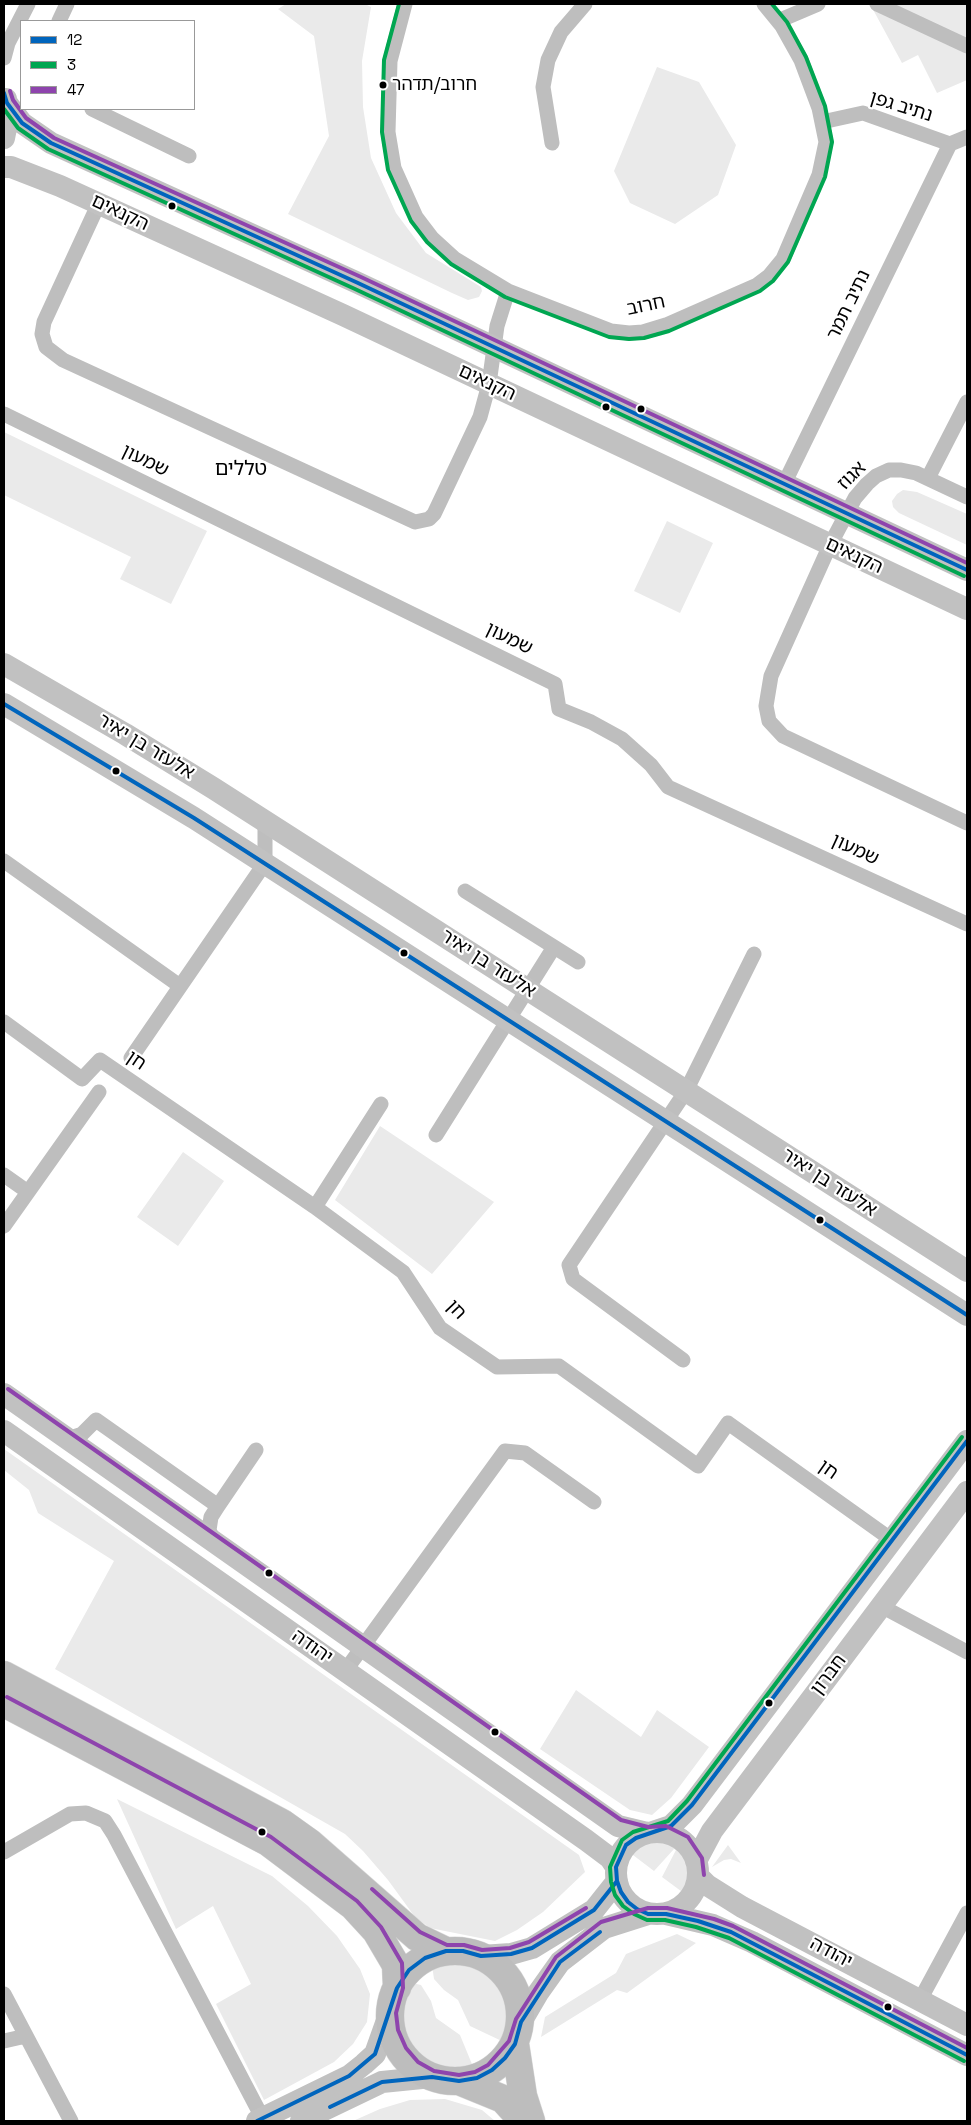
<!DOCTYPE html>
<meta charset="utf-8">
<style>
body{margin:0}
#map{position:relative;width:971px;height:2125px;overflow:hidden;background:#fff;font-family:"Space Grotesk",sans-serif}
canvas{display:block}
.frame{position:absolute;inset:0;border:5px solid #000;pointer-events:none}
.legend{position:absolute;left:20px;top:20px;width:175px;height:90px;box-sizing:border-box;background:#fff;border:1px solid #999;margin:0;padding:6px 9px;list-style:none;font-size:15px;color:#000}
.legend li{display:flex;align-items:center;gap:10px;height:25px}
.legend b{width:25px;border:1px solid #999}
</style>
<div id="map">
<canvas width="971" height="2125"></canvas>
<div class="frame"></div>
<ul class="legend">
<li><b style="height:6px;background:#0065bd"></b>12</li>
<li><b style="height:6px;background:#00a651"></b>3</li>
<li><b style="height:6px;background:#8e44ad"></b>47</li>
</ul>
</div>
<script>
const ctx = document.querySelector('canvas').getContext('2d');
ctx.lineJoin = 'round';
function fillPath(path, color) { ctx.fillStyle = color; ctx.fill(path, 'evenodd'); }
const poly = rows => new Path2D(rows.map(r => 'M' + r).join(''));
function strokePath(path, color, width, dash) { ctx.strokeStyle = color; ctx.lineWidth = width; ctx.lineCap = dash ? 'butt' : 'round'; ctx.setLineDash(dash || []); ctx.stroke(path); }
function write(font, color, halo, rows, align = 'center') {
  ctx.font = font + ' "Space Grotesk","Noto Sans Hebrew",sans-serif'; ctx.lineWidth = 4.5; ctx.setLineDash([]); ctx.textBaseline = 'middle'; ctx.strokeStyle = halo; ctx.fillStyle = color; for (const [text, x, y, turn = 0] of rows) {
    ctx.save(); ctx.translate(x, y); ctx.rotate((+turn || 0) * Math.PI / 180); ctx.textAlign = isNaN(turn) ? turn : align; if (halo) ctx.strokeText(text, 0, 0); ctx.fillText(text, 0, 0); ctx.restore();
  }
}
fillPath(poly([
 [286,4,365,4,371,7,362,61,363,107,371,158,396,213,426,253,481,287,482,291,479,297,468,300,452,293,288,214,329,136,314,36,278,9],
 [870,4,967,4,967,80,937,93,918,55,902,63],
 [657,67,699,82,736,145,718,195,675,224,630,203,614,171],
 [4,432,207,531,171,604,120,579,131,557,4,495],
 [903,490,917,492,967,514,967,545,899,513,893,507,892,501,897,494],
 [667,521,713,543,680,613,634,591],
 [380,1126,494,1202,432,1274,335,1200],
 [183,1152,224,1181,178,1246,137,1217],
 [4,1449,579,1855,585,1872,543,1912,517,1930,495,1941,430,1928,415,1917,388,1880,363,1851,345,1834,55,1669,114,1561,38,1513,29,1490,4,1470],
 [576,1690,641,1737,657,1710,709,1747,671,1798,652,1815,630,1810,540,1749],
 [117,1799,272,1876,308,1906,337,1936,360,1969,370,1994,367,2022,353,2044,334,2062,264,2100,216,2004,251,1984,213,1906,176,1929],
 [659,1839,671,1842,681,1849,687,1859,690,1871,689,1883,685,1894,662,1877,676,1850,674,1849,654,1871,629,1852,637,1844,648,1840],
 [728,1845,741,1863,731,1859,724,1860,712,1867],
 [677,1934,696,1943,627,1993,617,1990,541,2037,545,2017,616,1973,626,1954],
 [449,1960,469,1961,488,1969,507,1990,511,2002,512,2025,506,2043,470,2026,458,2000,444,1990,434,1979,432,1965],
 [412,1983,421,1985,431,2001,436,2018,460,2035,474,2069,464,2072,443,2070,424,2061,409,2043,404,2034,401,2015,404,1998],
 [445,2099,482,2110,495,2121,353,2121,380,2109,410,2100]
]), '#eaeaea');
const highway = poly([
 [4,1675,282,1823,310,1843,417,1937,446,1951],
 [4,1703,268,1842,353,1906,376,1931,396,1965,397,1988],
 '390 2016a65 65 0 1 1 130 0a65 65 0 1 1-130 0Z',
 [515,2044,523,2096,531,2121],
 [459,2081,503,2099,523,2121]
]);
strokePath(highway, '#dbdbdb', 29);
strokePath(poly([
 [405,4,390,61,388,132,394,168,416,217,432,238,455,259,508,291,611,331,629,333,643,332,666,325,757,285,769,276,783,259,819,175,826,142,819,108,801,60,782,26,764,4],
 [877,4,967,46],
 [59,21,67,4],
 [778,21,818,4],
 [4,58,8,43,28,4],
 [92,109,189,156],
 [822,122,863,113,950,144,967,137],
 [552,143,543,87,548,60,561,32,585,4],
 [99,203,44,322,42,334,46,347,63,360,415,522,429,519,434,514,480,417,489,384,497,326,508,291],
 [4,414,555,684,559,709,591,722,622,739,651,765,668,787,967,924],
 [928,478,967,402],
 [784,484,950,144],
 [967,497,916,473,901,470,889,470,876,476,867,484,855,498,830,545,771,676,766,706,769,721,783,736,967,823],
 [4,861,180,986],
 [465,891,578,962],
 [4,1022,82,1079,100,1060,315,1207,403,1272,440,1328,497,1367,559,1366,698,1466,728,1423,892,1540],
 [131,1058,265,863,265,821],
 [436,1135,554,947],
 [4,1175,28,1192],
 [315,1207,381,1104],
 [4,1226,99,1092],
 [683,1360,573,1279,569,1265,686,1091,754,954],
 [63,1436,73,1437,82,1434,96,1420,218,1506,211,1517,209,1530,214,1542],
 [218,1506,256,1450],
 [881,1606,967,1652],
 [345,1671,505,1451,525,1453,594,1502],
 [4,1852,70,1814,86,1813,105,1821,114,1835,264,2121],
 [4,1994,71,2121],
 [920,2000,967,1913],
 [4,2041,26,2036]
]), '#bebebe', 15);
strokePath(poly([
 [7,103,22,123,51,143,358,283,967,570],
 [4,138,8,118,6,99],
 [4,167,11,167,60,186,343,315,967,609],
 [4,664,125,734,213,788,967,1271],
 [4,704,194,818,967,1315],
 [4,1394,618,1826,647,1833],
 [4,1431,586,1840,610,1858,616,1867],
 [653,1832,671,1826,692,1805,967,1441],
 '616 1873a41 41 0 1 1 82 0a41 41 0 1 1-82 0Z',
 [696,1861,712,1831,967,1492],
 [698,1876,707,1885,742,1907,967,2025],
 [666,1914,713,1925,752,1942,967,2055],
 [481,1956,511,1954,532,1948,594,1910,617,1881],
 [521,2022,538,1993,560,1962,604,1928,648,1914],
 [257,2121,349,2076,364,2064,375,2054,390,2012],
 [301,2121,382,2082,432,2077]
]), '#c1c1c1', 22);
strokePath(highway, '#bdbdbd', 28);
strokePath(poly([
 [4,93,7,103,22,123,51,143,358,283,967,570],
 [4,704,194,818,967,1315],
 [967,1441,692,1805,671,1826,636,1838,626,1845,616,1867,617,1881,621,1892,628,1902,637,1909,648,1914,666,1914,698,1921,731,1932,967,2055],
 [330,2107,382,2082,432,2077,459,2081,477,2078,492,2070,505,2058,515,2044,521,2022,560,1962,600,1932],
 [257,2121,349,2076,375,2054,397,1988,409,1970,425,1958,446,1951,463,1951,481,1956,511,1954,532,1948,594,1910,617,1881]
]), '#0065bd', 4);
strokePath(poly([
 [399,4,384,60,382,132,388,170,411,221,427,242,451,264,505,297,609,337,629,339,644,338,669,331,760,291,773,281,788,262,825,177,832,142,825,106,806,57,787,22,772,4],
 [4,109,18,128,48,149,355,289,964,576],
 [962,1437,687,1801,668,1821,633,1832,622,1840,610,1867,611,1882,615,1895,623,1906,634,1914,647,1920,665,1920,696,1927,729,1938,964,2061]
]), '#00a651', 4);
strokePath(poly([
 [10,91,13,100,26,118,54,138,361,277,967,563],
 [8,1389,621,1820,648,1827,666,1826,688,1837,702,1858,704,1875],
 [7,1697,271,1837,357,1901,381,1927,402,1963,403,1988,396,2013,398,2030,406,2048,418,2062,434,2071,459,2075,475,2072,488,2065,509,2041,516,2019,556,1957,601,1922,648,1908,667,1908,714,1919,733,1926,967,2048],
 [372,1889,420,1932,447,1945,464,1945,482,1950,510,1948,529,1942,586,1908]
]), '#8e44ad', 4);
for (const [x, y, r, color] of [
 [383,85,4.5,"#000"],
 [172,206,4.5,"#000"],
 [606,407,4.5,"#000"],
 [641,409,4.5,"#000"],
 [116,771,4.5,"#000"],
 [404,953,4.5,"#000"],
 [820,1220,4.5,"#000"],
 [269,1573,4.5,"#000"],
 [769,1703,4.5,"#000"],
 [495,1732,4.5,"#000"],
 [262,1832,4.5,"#000"],
 [888,2007,4.5,"#000"]
]) { const dot = new Path2D(); dot.arc(x, y, r, 0, 2 * Math.PI); ctx.fillStyle = color; ctx.fill(dot); strokePath(dot, '#fff', 2); }
write('18px', '#000', '#fff', [
 ["חרוב/תדהר",392,85]
], 'left');
write('19px', '#000', '#fff', [
 ["נתיב גפן",901,107,17],
 ["הקנאים",120,213,25],
 ["נתיב תמר",849,305,-64],
 ["חרוב",646,306,-12],
 ["הקנאים",487,383,25],
 ["שמעון",145,461,26],
 ["אגוז",852,476,-45],
 ["הקנאים",854,556,25],
 ["שמעון",509,639,26],
 ["אלעזר בן יאיר",146,747,31],
 ["שמעון",855,850,25],
 ["אלעזר בן יאיר",488,964,33],
 ["חן",136,1061,34],
 ["אלעזר בן יאיר",829,1183,33],
 ["חן",456,1310,46],
 ["חן",828,1470,35],
 ["יהודה",312,1647,35],
 ["חברון",829,1675,-53],
 ["יהודה",831,1953,28]
]);
write('20px', '#000', '#fff', [
 ["טללים",241,470]
]);
</script>
